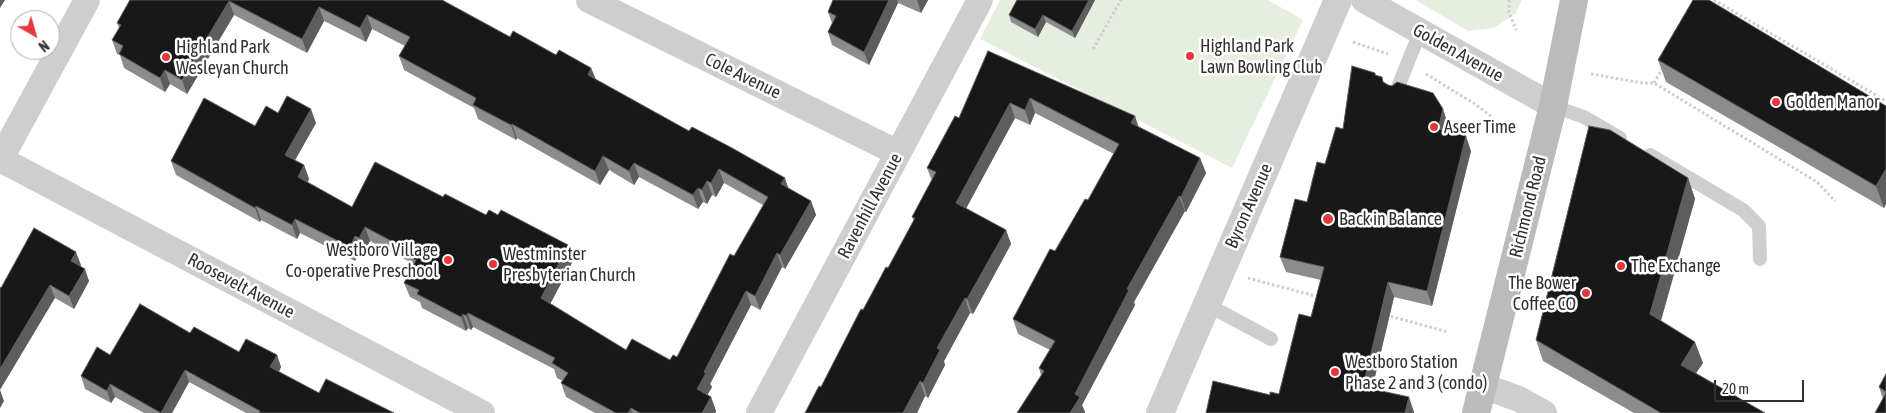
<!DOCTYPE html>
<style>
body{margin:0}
#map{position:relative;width:1886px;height:413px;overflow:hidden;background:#fff;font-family:"Asap Condensed",sans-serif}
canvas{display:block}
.north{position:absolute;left:10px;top:10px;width:50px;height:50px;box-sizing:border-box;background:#fff;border:1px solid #adadad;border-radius:50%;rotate:142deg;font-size:14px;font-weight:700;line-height:20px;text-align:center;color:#313131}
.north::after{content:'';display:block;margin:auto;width:18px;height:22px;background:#e3383b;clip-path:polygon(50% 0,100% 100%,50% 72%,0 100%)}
.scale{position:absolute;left:1714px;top:380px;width:90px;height:22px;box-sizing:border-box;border:2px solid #313131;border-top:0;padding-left:6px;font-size:15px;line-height:18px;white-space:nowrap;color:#313131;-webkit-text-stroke:4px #fff;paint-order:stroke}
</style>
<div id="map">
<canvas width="1886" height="413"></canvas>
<div class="north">N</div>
<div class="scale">20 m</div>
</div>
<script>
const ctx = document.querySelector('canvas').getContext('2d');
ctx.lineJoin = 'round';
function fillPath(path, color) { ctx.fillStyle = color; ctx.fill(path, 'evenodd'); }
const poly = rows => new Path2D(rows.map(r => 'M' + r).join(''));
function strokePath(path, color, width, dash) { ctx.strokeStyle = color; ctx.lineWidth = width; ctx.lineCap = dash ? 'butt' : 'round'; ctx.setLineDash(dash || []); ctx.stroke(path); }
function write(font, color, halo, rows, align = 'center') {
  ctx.font = font + ' "Asap Condensed",sans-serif'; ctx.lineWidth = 5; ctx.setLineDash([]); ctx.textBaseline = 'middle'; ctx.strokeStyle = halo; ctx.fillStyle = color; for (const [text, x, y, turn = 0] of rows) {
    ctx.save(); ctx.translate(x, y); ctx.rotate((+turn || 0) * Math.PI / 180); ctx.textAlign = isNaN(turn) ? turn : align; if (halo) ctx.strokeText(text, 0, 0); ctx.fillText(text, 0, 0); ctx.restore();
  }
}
fillPath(poly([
 [1000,0,1268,0,1303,20,1232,168,980,39],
 [1416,0,1522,0,1516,13,1494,28,1468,31]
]), '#e6eee0');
strokePath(poly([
 [1509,0,1509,12,1516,30],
 [1714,0,1886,101],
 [1353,42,1388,54],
 [1093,49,1121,0],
 [1426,74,1475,104,1492,117],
 [1591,74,1643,83,1654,83,1817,182,1835,201],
 [1654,83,1663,67],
 [1248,278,1319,297],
 [1386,315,1448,332]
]), '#cecece', 3, [2.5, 2.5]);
strokePath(poly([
 [1396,92,1420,32],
 [1553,106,1584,117,1620,138],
 [1650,155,1743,210,1759,226,1760,259],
 [1206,304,1271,339]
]), '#cecece', 14);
strokePath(poly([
 [589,0,898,153],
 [1364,0,1553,106],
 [0,159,482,413],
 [0,160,87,0],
 [1483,386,1519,399,1544,413],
 [759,413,980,0]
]), '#cecece', 26);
strokePath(poly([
 [1160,413,1338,0]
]), '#cecece', 28);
strokePath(poly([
 [1476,413,1553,106,1574,0]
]), '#bbb', 28);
fillPath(poly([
 [130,0,442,0,510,37,591,68,596,80,811,201,816,215,785,269,782,267,760,310,751,305,710,384,712,387,707,395,711,397,716,411,715,413,595,413,566,397,561,383,563,381,557,378,554,369,473,327,471,330,468,328,466,331,422,308,420,302,410,297,404,283,414,264,370,241,364,252,360,250,355,261,300,233,297,239,261,220,260,222,176,175,171,161,255,126,278,113,316,123,295,160,304,165,309,179,308,182,352,207,443,197,486,215,498,215,568,245,574,259,550,303,626,350,670,360,677,357,763,205,724,183,716,197,712,195,707,204,703,202,698,209,639,177,634,185,609,170,600,185,517,138,516,140,478,119,474,108,404,70,399,56,405,46,372,29,366,42,324,21,307,53,234,15,187,94,170,84,165,92,124,68,120,55,117,54,112,40,119,28,117,23],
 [833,0,928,0,921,13,898,3,869,65,832,45,828,32,832,23,828,12],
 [1017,0,1095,0,1075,38,1046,22,1038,37,1011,22,1009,15],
 [988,51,1200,158,1206,173,1186,212,1185,211,1134,302,1135,305,1082,405,1085,412,1041,375,1039,368,1050,350,1018,334,1013,319,1088,200,1114,154,1035,113,1030,125,1015,118,966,208,1006,230,1011,244,973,314,970,313,944,361,945,365,928,398,925,396,917,413,805,413,821,387,863,310,888,268,914,221,912,217,932,181,927,168,959,118],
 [1658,60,1886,106,1886,204,1884,208,1666,82],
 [1375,73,1376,76,1384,82,1448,124,1447,131,1471,151,1432,306,1394,297,1372,389,1414,412,1414,413,1206,413,1270,395,1279,394,1311,317,1321,280,1286,272,1280,257,1343,129],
 [1688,178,1695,199,1661,321,1703,363,1696,373,1765,413,1634,413,1543,361,1536,340],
 [81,265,81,266,89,281,74,309,55,298,1,288],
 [239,352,277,355,281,367,279,372,319,393,394,413,246,413,189,382,172,413,144,413,115,397,111,403,85,389,81,376,110,355],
 [1886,374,1886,413,1883,399,1879,387]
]), '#8c8c8c');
fillPath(poly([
 [0,0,5,0,0,8],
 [889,0,897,0,898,3,869,65,864,52],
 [917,0,928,0,921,13],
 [1089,0,1095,0,1075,38,1072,31],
 [229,1,234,15,187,94,182,80],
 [319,7,324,21,307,53,302,39],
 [367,15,372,29,366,42,360,28],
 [1043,15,1046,22,1038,37,1035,29],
 [591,68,597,82,588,75],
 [165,70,170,84,165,92,160,78],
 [1030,98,1035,113,1030,125,1025,110],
 [1010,103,1015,118,961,218,956,203],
 [311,109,316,123,290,169,285,155],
 [1443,109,1448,124,1443,144,1438,129],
 [1135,116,1140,131,1131,123],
 [512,124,517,138,516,140,511,125],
 [1466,136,1471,151,1432,306,1427,291],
 [603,156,609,170,600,185,595,171],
 [1200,158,1206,173,1186,212,1181,197],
 [634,163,639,177,634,185,629,171],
 [304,165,309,179,303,191,298,177],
 [719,169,724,183,716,197,711,183],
 [1886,169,1886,204,1884,208,1876,186],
 [785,178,790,193,781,184],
 [1688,178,1695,199,1657,334,1650,314],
 [707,181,712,195,707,204,702,190],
 [698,188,703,202,698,209,693,195],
 [1179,196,1185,211,1134,302,1135,305,1082,405,1085,412,1085,413,1070,413,1075,394,1127,289],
 [811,201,816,215,785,269,780,255],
 [256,206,261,220,260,222,255,208],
 [295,219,300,233,297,239,292,225],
 [365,227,370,241,364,252,359,238],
 [1006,230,1011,244,973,314,967,299],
 [355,236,360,250,355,261,350,247],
 [568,245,574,259,546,312,541,298],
 [76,252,81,265,76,274,71,261],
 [777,253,782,267,760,310,755,296],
 [85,269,89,281,74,309,69,296],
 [1388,282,1394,297,1369,402,1363,387],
 [50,285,55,298,0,390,0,369],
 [746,291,751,305,710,384,712,387,703,403,697,389,704,372],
 [965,298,970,313,944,361,945,365,928,398,923,383,937,348],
 [468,313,473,327,471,330,466,316],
 [463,314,468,328,466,331,461,317],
 [1695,342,1703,363,1688,385,1681,365],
 [277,355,281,367,275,379,270,367],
 [185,370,189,382,172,413,161,413],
 [920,381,925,396,917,413,903,413],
 [110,384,115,397,111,403,107,391],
 [0,390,4,401,0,408],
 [711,397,716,411,715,413,702,413],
 [1409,397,1414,412,1414,413,1405,413],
 [631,408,632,413,628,413]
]), '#5d5d5d');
const building = poly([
 [130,0,442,0,510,37,513,31,556,55,559,50,591,68,588,75,689,131,692,127,732,148,785,178,781,184,811,201,780,255,777,253,755,296,746,291,704,372,706,373,697,389,711,397,702,413,640,413,631,408,628,413,616,413,561,383,568,373,552,363,555,358,468,313,466,316,463,314,461,317,417,294,419,290,404,283,416,260,413,259,416,254,365,227,359,238,355,236,350,247,295,219,292,225,256,206,255,208,171,161,204,98,255,126,266,106,278,113,287,96,311,109,285,155,304,165,298,177,352,207,375,162,443,197,445,194,486,215,489,210,498,215,501,210,568,245,541,298,626,350,632,339,670,360,673,355,677,357,730,254,734,256,768,197,719,169,711,183,707,181,702,190,698,188,693,195,634,163,629,171,603,156,595,171,512,124,511,125,473,105,476,98,399,56,410,37,367,15,360,28,319,7,302,39,229,1,182,80,165,70,160,78,119,54,123,46,112,40,121,25,117,23,130,0],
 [833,0,889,0,864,52,828,32,836,16,828,12,833,0],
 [1017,0,1089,0,1072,31,1043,15,1035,29,1009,15,1017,0],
 [1693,0,1709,0,1886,106,1886,169,1876,186,1658,60,1693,0],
 [988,51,1135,116,1131,123,1200,158,1181,197,1179,196,1127,289,1129,290,1075,394,1080,397,1070,413,1017,413,1044,371,1039,368,1055,341,1013,319,1050,249,1055,251,1085,199,1088,200,1119,144,1030,98,1025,110,1010,103,956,203,1006,230,967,299,965,298,937,348,940,350,923,383,920,381,903,413,805,413,819,386,821,387,861,309,863,310,886,267,888,268,915,218,912,217,936,172,927,168,955,116,959,118,988,51],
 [1352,66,1375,73,1375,75,1382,77,1383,82,1388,85,1392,86,1397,82,1433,93,1443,109,1438,129,1466,136,1427,291,1388,282,1363,387,1409,397,1405,413,1206,413,1213,381,1270,395,1270,392,1279,394,1299,314,1311,317,1324,267,1280,257,1295,199,1307,202,1317,162,1325,164,1336,127,1343,129,1352,66],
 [1589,126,1610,130,1688,178,1650,314,1695,342,1681,365,1765,413,1661,413,1536,340,1589,126],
 [34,228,76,252,71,261,85,269,69,296,50,285,0,369,0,287,1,288,34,228],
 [140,304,190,333,194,327,239,352,246,339,277,355,270,367,319,393,326,379,394,413,259,413,260,411,185,370,161,413,110,384,107,391,81,376,97,347,110,355,140,304],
 [1886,374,1886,392,1879,387,1886,374],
 [1886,393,1886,413,1875,413,1886,393]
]);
fillPath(building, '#181818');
strokePath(building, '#5d5d5d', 1);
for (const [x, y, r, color] of [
 [1190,56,5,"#e3383b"],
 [166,57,5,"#e3383b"],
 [1776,102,5,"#e3383b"],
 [1434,127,5,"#e3383b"],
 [1328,219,6,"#e3383b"],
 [448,260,5,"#e3383b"],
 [493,264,5,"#e3383b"],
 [1621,266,5,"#e3383b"],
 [1586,293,5,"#e3383b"],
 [1335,372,5,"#e3383b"]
]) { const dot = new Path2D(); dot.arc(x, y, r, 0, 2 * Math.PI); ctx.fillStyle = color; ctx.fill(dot); strokePath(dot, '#fff', 2); }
write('18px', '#313131', '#fff', [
 ["Highland Park",1200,46],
 ["Lawn Bowling Club",1200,67],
 ["Highland Park",176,47],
 ["Wesleyan Church",176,68],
 ["Golden Manor",1786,102],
 ["Aseer Time",1444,127],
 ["Back in Balance",1339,219],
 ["Westboro Village",438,250,"right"],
 ["Co-operative Preschool",438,271,"right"],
 ["Westminster",503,254],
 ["Presbyterian Church",503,275],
 ["The Exchange",1631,266],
 ["The Bower",1576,283,"right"],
 ["Coffee CO",1576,304,"right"],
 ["Westboro Station",1345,362],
 ["Phase 2 and 3 (condo)",1345,383]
], 'left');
write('18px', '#313131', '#fff', [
 ["Golden Avenue",1458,53,29],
 ["Cole Avenue",743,76,26],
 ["Ravenhill Avenue",870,206,-62],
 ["Byron Avenue",1249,206,-66],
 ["Richmond Road",1528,207,-76],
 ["Roosevelt Avenue",241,286,28]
]);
</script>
